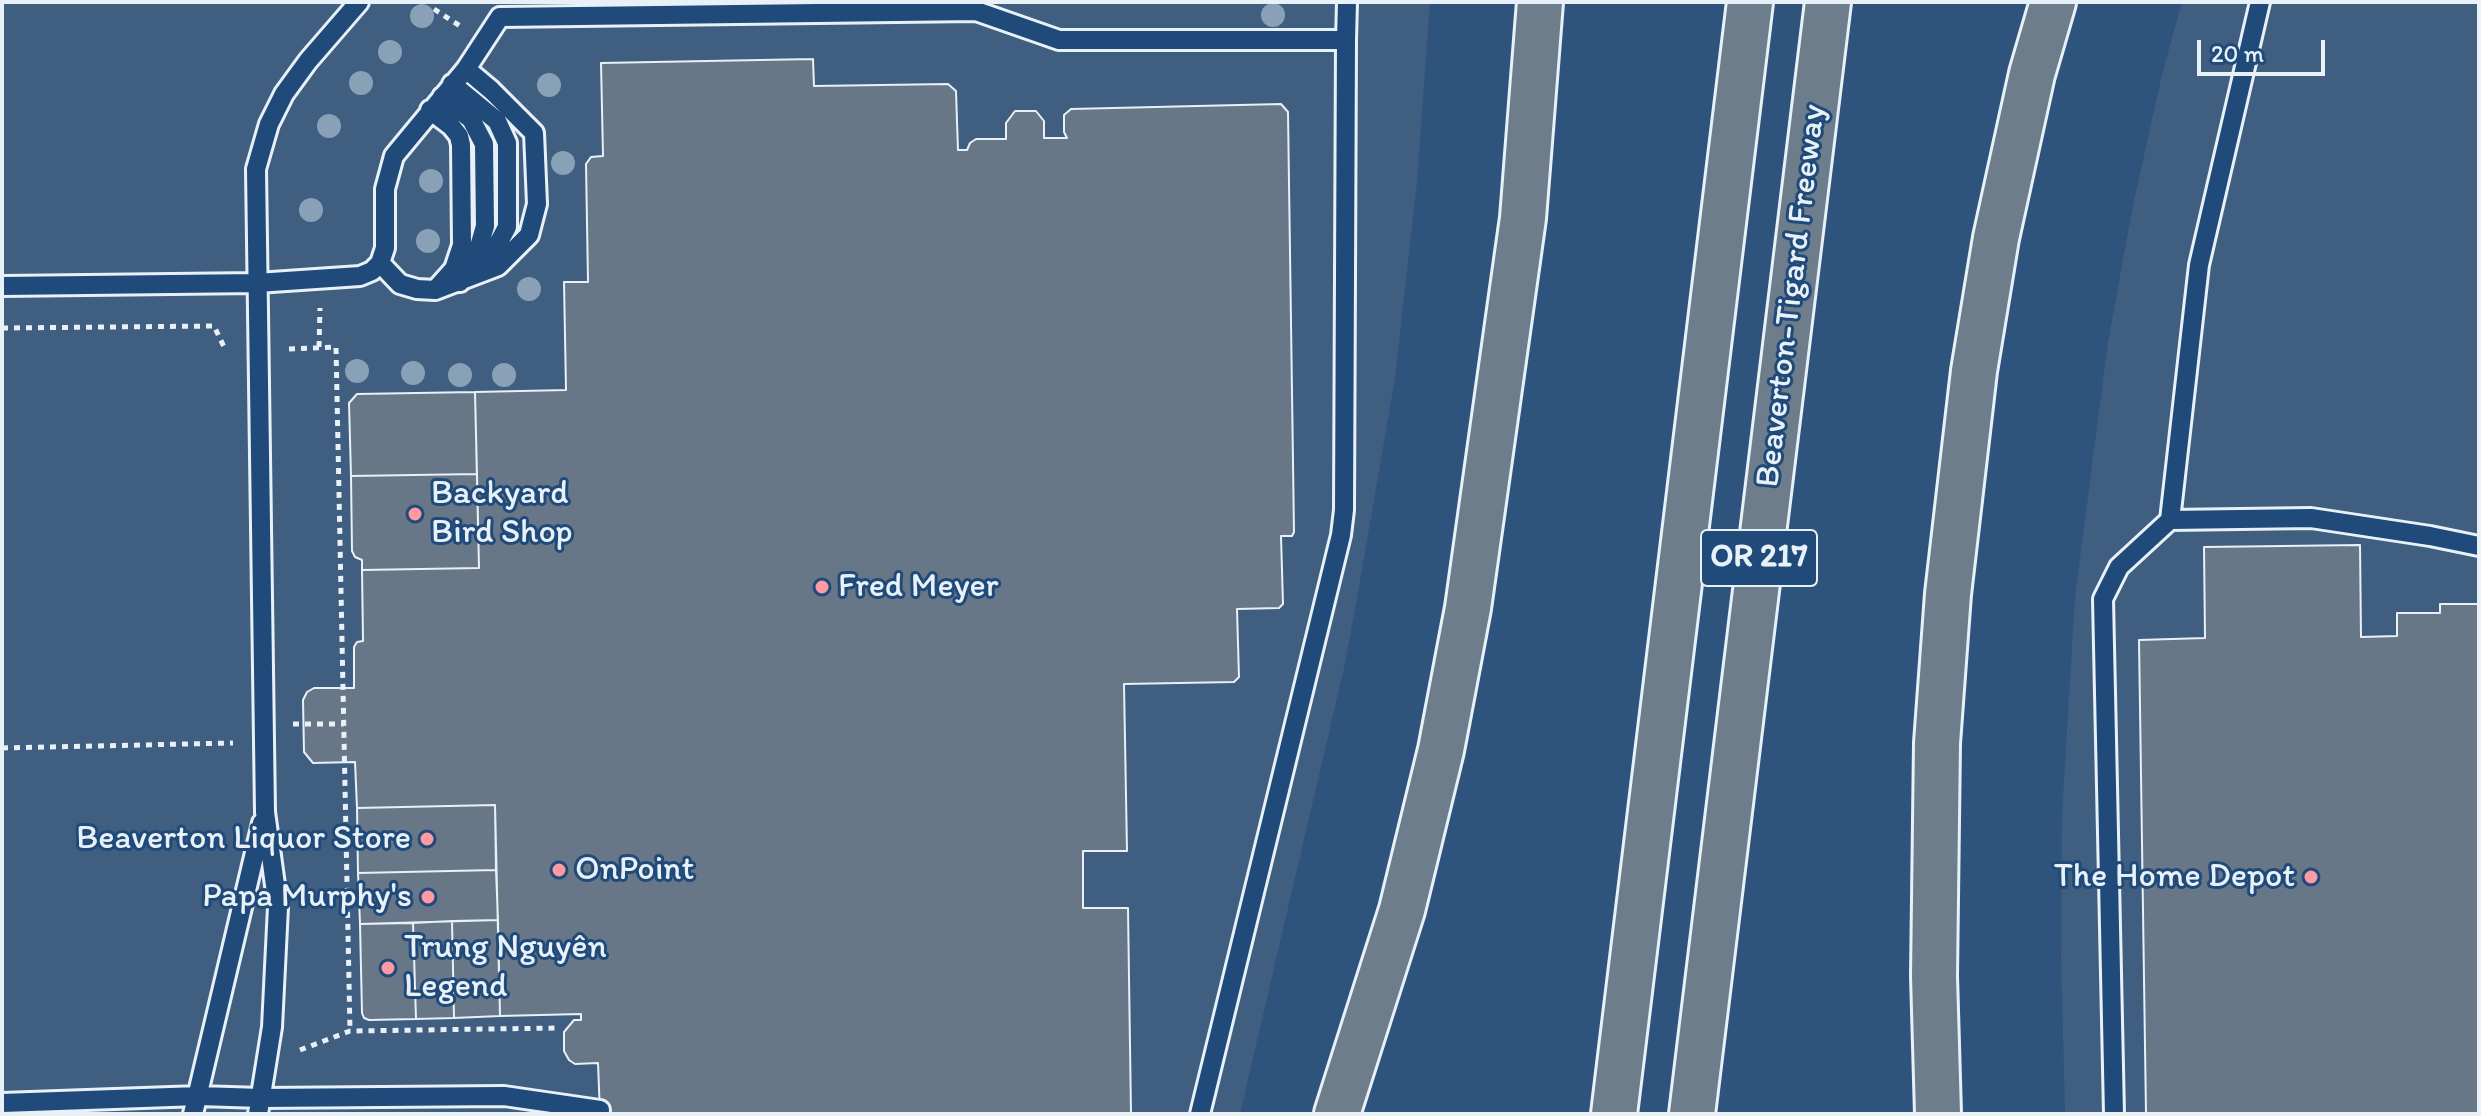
<!DOCTYPE html>
<meta charset="utf-8">
<style>
body{margin:0}
#map{position:relative;width:2481px;height:1116px;overflow:hidden;background:#2e537d;font-family:Itim,sans-serif}
canvas{display:block}
.frame{position:absolute;inset:0;border:4px solid #e8f1f8;pointer-events:none}
.scale{position:absolute;left:2197px;top:40px;width:128px;height:36px;box-sizing:border-box;border:4px solid #e8f1f8;border-top:0;padding-left:10px;font-size:24px;line-height:28px;white-space:nowrap;color:#e8f1f8;-webkit-text-stroke:6px #1f4a7a;paint-order:stroke}
</style>
<div id="map">
<canvas width="2481" height="1116"></canvas>
<div class="frame"></div>
<div class="scale">20 m</div>
</div>
<script>
const ctx = document.querySelector('canvas').getContext('2d');
ctx.lineJoin = 'round';
function fillPath(path, color) { ctx.fillStyle = color; ctx.fill(path, 'evenodd'); }
const poly = rows => new Path2D(rows.map(r => 'M' + r).join(''));
function strokePath(path, color, width, dash) { ctx.strokeStyle = color; ctx.lineWidth = width; ctx.lineCap = dash ? 'butt' : 'round'; ctx.setLineDash(dash || []); ctx.stroke(path); }
function write(font, color, halo, rows, align = 'center') {
  ctx.font = font + ' Itim,sans-serif'; ctx.lineWidth = 6; ctx.setLineDash([]); ctx.textBaseline = 'middle'; ctx.strokeStyle = halo; ctx.fillStyle = color; for (const [text, x, y, turn = 0] of rows) {
    ctx.save(); ctx.translate(x, y); ctx.rotate((+turn || 0) * Math.PI / 180); ctx.textAlign = isNaN(turn) ? turn : align; if (halo) ctx.strokeText(text, 0, 0); ctx.fillText(text, 0, 0); ctx.restore();
  }
}
fillPath(poly([
 [2,2,1430,2,1417,183,1395,378,1362,570,1345,664,1240,1114,2,1114],
 [2182,2,2479,2,2479,1114,2065,1114,2061,956,2062,814,2075,596,2108,342,2132,210,2162,74]
]), '#3f5e80');
const building = poly([
 [813,59,814,86,948,84,956,91,958,150,967,150,970,143,976,139,1006,139,1006,123,1015,111,1036,111,1044,121,1044,138,1067,138,1064,132,1064,115,1071,109,1281,104,1288,112,1294,532,1292,536,1281,536,1283,604,1279,608,1237,609,1239,677,1234,682,1124,684,1127,851,1083,851,1083,908,1128,908,1131,1114,600,1114,598,1063,575,1064,569,1060,564,1051,564,1032,574,1020,581,1020,581,1014,500,1016,495,805,357,808,355,762,313,763,304,752,303,700,307,692,314,688,354,688,354,647,357,642,363,641,362,570,479,568,475,392,566,390,564,282,588,282,586,164,591,157,603,156,601,63,813,59],
 [475,392,477,474,351,476,349,403,357,394,475,392],
 [477,474,479,568,362,570,362,560,355,557,352,551,351,476,477,474],
 [2360,545,2361,637,2397,636,2397,613,2440,613,2440,604,2479,604,2479,1114,2146,1114,2139,640,2205,638,2204,547,2360,545],
 [495,805,496,870,358,873,357,808,495,805],
 [496,870,498,920,360,924,358,873,496,870],
 [498,920,500,1016,454,1018,452,921,498,920],
 [452,921,454,1018,416,1019,413,923,452,921],
 [413,923,416,1019,369,1020,364,1018,362,1013,360,924,413,923]
]);
fillPath(building, '#687788');
strokePath(building, '#e8f1f8', 2);
const lane = poly([
 [452,84,497,121,507,143,507,227,484,270],
 [442,97,471,119,484,144,485,226,475,261,460,282],
 [430,110,451,126,459,136,461,145,462,245,454,269,437,288],
 [380,263,400,284,417,289,435,290,498,266,529,235,537,204,534,133,491,90,466,69],
 [2,286,257,283,360,276,372,271,380,263,385,248,385,189,394,156,466,69,500,17,976,11,1059,40,1346,40,1347,2],
 [2170,520,2311,518,2430,536,2479,546],
 [2,1103,199,1096,261,1098,504,1096,600,1110],
 [193,1114,262,823],
 [258,1114,272,1027,278,907,265,812,256,169,269,124,284,94,308,61,359,2],
 [1200,1114,1341,535,1344,510,1346,40],
 [2114,1114,2103,599,2119,567,2170,520,2199,265,2260,2]
]);
const highway = poly([
 [1337,1114,1402,910,1441,750,1468,608,1523,218,1540,2],
 [1614,1114,1750,2],
 [1692,1114,1828,2],
 [1938,1114,1934,976,1937,743,1948,594,1974,371,1996,238,2032,74,2053,2]
]);
strokePath(lane, '#e8f1f8', 24);
strokePath(highway, '#e8f1f8', 50);
strokePath(poly([
 [434,9,460,26],
 [2,328,214,326,225,349],
 [319,347,320,308],
 [289,349,336,347,350,1031],
 [293,724,344,724],
 [2,748,233,743],
 [300,1050,350,1031,560,1028]
]), '#e8f1f8', 5, [6, 6]);
strokePath(lane, '#1f4a7a', 18);
strokePath(highway, '#6d7d8c', 44);
ctx.fillStyle = '#88a1b7';
for (const [x, y] of [
 [1273,15],
 [422,16],
 [390,52],
 [361,83],
 [549,85],
 [329,126],
 [563,163],
 [431,181],
 [311,210],
 [428,241],
 [529,289],
 [357,371],
 [413,373],
 [460,375],
 [504,375]
]) { ctx.beginPath(); ctx.arc(x, y, 12, 0, 2 * Math.PI); ctx.fill(); }
for (const [x, y, r, color] of [
 [415,514,8,"#ff9aa2"],
 [822,587,8,"#ff9aa2"],
 [427,839,8,"#ff9aa2"],
 [559,870,8,"#ff9aa2"],
 [2311,877,8,"#ff9aa2"],
 [428,897,8,"#ff9aa2"],
 [388,968,8,"#ff9aa2"]
]) { const dot = new Path2D(); dot.arc(x, y, r, 0, 2 * Math.PI); ctx.fillStyle = color; ctx.fill(dot); strokePath(dot, '#1f4a7a', 3); }
for (const [x, y, w] of [
 [1759,558,116]
]) { const box = new Path2D(); box.roundRect(x - w / 2, y - 28, w, 56, 6); ctx.fillStyle = '#1f4a7a'; ctx.fill(box); strokePath(box, '#e8f1f8', 2); }
write('bold 32px', '#e8f1f8', null, [
 ["OR 217",1759,558]
]);
write('34px', '#e8f1f8', '#1f4a7a', [
 ["Beaverton-Tigard Freeway",1792,296,-83]
]);
write('34px', '#e8f1f8', '#1f4a7a', [
 ["Backyard",431,494],
 ["Bird Shop",431,533],
 ["Fred Meyer",838,587],
 ["Beaverton Liquor Store",411,839,"right"],
 ["OnPoint",575,870],
 ["The Home Depot",2295,877,"right"],
 ["Papa Murphy's",412,897,"right"],
 ["Trung Nguyên",404,948],
 ["Legend",404,987]
], 'left');
</script>
